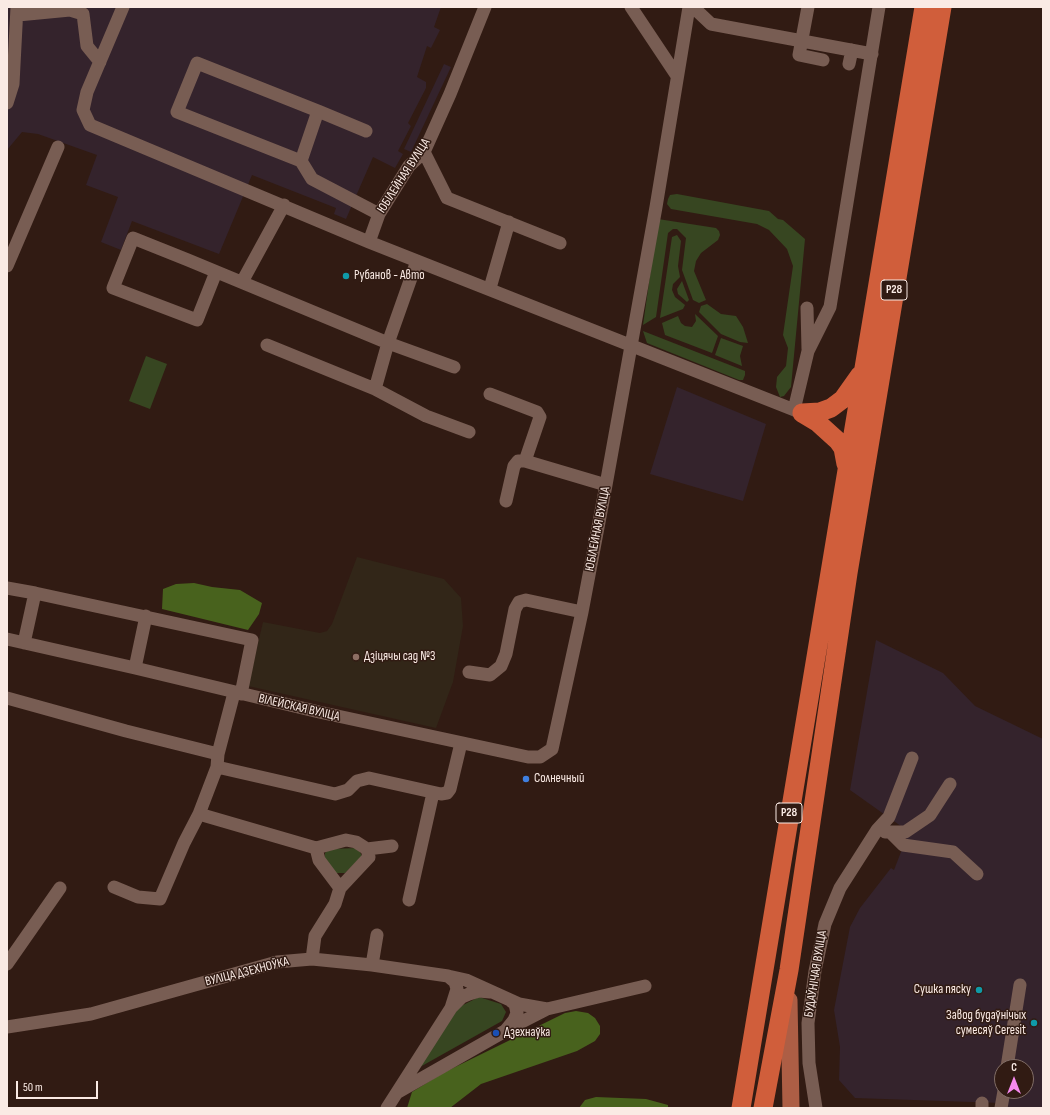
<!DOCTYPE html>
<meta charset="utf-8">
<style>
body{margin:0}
#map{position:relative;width:1050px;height:1115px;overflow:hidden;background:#311b13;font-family:"Sofia Sans Condensed",sans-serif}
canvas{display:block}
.frame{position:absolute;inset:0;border:8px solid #faeae4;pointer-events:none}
.north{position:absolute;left:994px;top:1059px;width:40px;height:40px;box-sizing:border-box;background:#311b13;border:1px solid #816e67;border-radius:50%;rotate:0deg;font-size:11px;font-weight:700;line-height:16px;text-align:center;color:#faeae4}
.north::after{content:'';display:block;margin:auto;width:14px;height:18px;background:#f689ee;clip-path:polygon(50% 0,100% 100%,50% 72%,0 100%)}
.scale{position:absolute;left:16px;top:1081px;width:82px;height:18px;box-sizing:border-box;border:2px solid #faeae4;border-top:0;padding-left:5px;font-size:12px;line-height:14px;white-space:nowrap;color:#faeae4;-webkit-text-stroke:3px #311b13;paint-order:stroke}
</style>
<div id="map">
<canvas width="1050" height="1115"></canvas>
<div class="frame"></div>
<div class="north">С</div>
<div class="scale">50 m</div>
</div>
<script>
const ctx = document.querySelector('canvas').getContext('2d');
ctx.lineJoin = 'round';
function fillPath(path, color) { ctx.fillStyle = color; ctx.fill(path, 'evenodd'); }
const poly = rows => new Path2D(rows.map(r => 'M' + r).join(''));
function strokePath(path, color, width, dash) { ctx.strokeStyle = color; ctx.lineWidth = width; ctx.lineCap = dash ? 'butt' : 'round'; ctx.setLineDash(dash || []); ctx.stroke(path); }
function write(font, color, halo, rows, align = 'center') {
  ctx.font = font + ' "Sofia Sans Condensed",sans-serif'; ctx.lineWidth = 3; ctx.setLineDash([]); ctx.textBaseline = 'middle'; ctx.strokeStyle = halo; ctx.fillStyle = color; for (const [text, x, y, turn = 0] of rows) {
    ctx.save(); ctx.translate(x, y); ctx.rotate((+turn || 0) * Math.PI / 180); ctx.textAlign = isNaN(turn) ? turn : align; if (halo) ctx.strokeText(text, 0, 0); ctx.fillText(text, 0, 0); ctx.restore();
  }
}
fillPath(poly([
 [7,7,441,7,434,27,440,30,431,48,427,46,417,77,426,82,426,88,408,123,411,126,398,151,403,154,395,168,373,157,346,219,334,214,336,208,252,175,219,254,132,221,121,250,101,242,118,197,86,185,97,155,38,134,22,132,7,150],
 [444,64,451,67,411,152,404,149],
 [677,387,766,424,743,501,650,474],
 [876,640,943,673,975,706,1043,739,1043,1108,1003,1108,1001,1103,855,1098,839,1080,840,1047,834,1010,850,927,860,908,891,868,894,870,906,839,905,829,850,790],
 [1002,1067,1026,1067,1026,1091,1002,1091]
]), '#34232c');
fillPath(poly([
 [357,557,444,579,461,598,463,626,453,682,436,728,248,686,263,622,320,633,327,631,332,624]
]), '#322618');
fillPath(poly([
 [677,194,769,211,778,219,783,220,805,239,791,387,784,396,780,397,776,387,777,377,786,366,788,348,783,335,793,266,787,249,769,230,757,224,671,209,667,204,668,199,670,195],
 [658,219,716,228,719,231,720,235,718,240,701,253,696,261,694,271,706,300,699,303,693,300,682,270,686,238,677,229,673,229,668,233,656,317,643,325],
 [677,235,681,241,678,266,680,277,673,284,672,290,675,297,685,305,683,309,660,318,672,237],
 [682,281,689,300,687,302,678,294,677,289],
 [707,304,721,314,736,316,743,327,748,343,740,342,721,334,699,312,701,306],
 [695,314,718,336,712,353,665,335,662,323,678,316,681,323,685,326,692,327,696,321],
 [643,331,745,371,745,375,743,380,739,380,647,343],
 [721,338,743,346,740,356,742,366,715,355],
 [146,356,167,364,150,409,129,401],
 [358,848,362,856,345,873,334,873,324,860,325,853,329,849],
 [479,997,501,1004,506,1012,502,1021,420,1067,457,1008]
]), '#374621');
fillPath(poly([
 [194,583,212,587,240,590,262,603,259,614,248,630,162,609,163,589,176,584],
 [576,1011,588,1013,595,1018,600,1026,600,1034,595,1041,577,1051,481,1084,450,1108,407,1108,412,1092,443,1073,565,1013],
 [596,1097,646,1099,668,1105,668,1108,579,1108,585,1100]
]), '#48621d');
strokePath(poly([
 [123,7,87,92,83,110,90,125,369,242,802,413],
 [631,7,677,76],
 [693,7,711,24,872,54],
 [808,7,799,55,823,60],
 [18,15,70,10,83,14,87,46,100,62],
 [849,64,852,50],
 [7,103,13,84,17,7],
 [318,111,366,131],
 [424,152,447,198,560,243],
 [301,161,177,112,197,63,318,111,301,161,312,179,379,214],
 [369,242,379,214,409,166,424,152,450,94,485,7],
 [417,261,388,343,375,389,426,416,469,432],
 [7,266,58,147],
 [216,272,197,320,113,288,133,238,188,260,388,343,454,367],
 [242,282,284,205],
 [490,288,509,222],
 [807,308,808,349],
 [267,345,375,389],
 [490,394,537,412,540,417,525,461],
 [794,410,808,351,830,307,879,7],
 [506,501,514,466,518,461,525,461,606,485],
 [7,588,35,593],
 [7,639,135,668,319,712,528,757,540,757,552,749,582,612,606,485,656,207,689,7],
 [24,643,35,593,252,640,241,694],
 [135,668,146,616],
 [469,672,490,675,501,666,506,654,515,609,519,602,526,600,582,612],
 [7,698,126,731,218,754,234,693],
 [218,754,217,767,335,794,348,790,357,781,369,778,441,794,447,793,450,789,461,743],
 [199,814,316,848,346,840,356,842,367,849,369,857,340,888,319,860,316,848],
 [885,832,905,832,930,815,950,784],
 [890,832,903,845,953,852,977,874],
 [367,849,392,846],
 [114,887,138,897,160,899,184,843,199,814,217,767],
 [409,900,433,793],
 [312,959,315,936,335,904,340,888],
 [7,964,60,888],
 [372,965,377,935],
 [448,976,466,980,519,1004,547,1009],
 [452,1007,462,997,469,994,479,991,490,992],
 [7,1027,91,1014,277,962,312,959,372,965,448,976,455,982,457,989,451,1008,387,1108],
 [508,1029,547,1009,645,986],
 [1007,1067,1020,985],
 [398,1092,505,1031,514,1020,517,1013,515,1004,511,1001],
 [816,1108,809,1063,808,1023,815,971,825,924,840,888,877,830,889,817,912,758],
 [982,1108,982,1103],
 [1001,1108,1004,1091]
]), '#785d53', 13);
strokePath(poly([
 [789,1000,791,1108]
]), '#ad5e45', 17);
strokePath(poly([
 [802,413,820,412,831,408,843,399,860,375],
 [802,413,817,422,838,441,843,448,846,464],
 [741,1108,924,7],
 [763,1108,789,970,848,573,942,7]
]), '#d05e3b', 19);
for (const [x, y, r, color] of [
 [346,276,4,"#0f9aa8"],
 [356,657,4,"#8d6e63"],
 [526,779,4,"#3f7fe0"],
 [979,990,4,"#0f9aa8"],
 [1034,1023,4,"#0f9aa8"],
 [496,1033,4,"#1a4fb4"]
]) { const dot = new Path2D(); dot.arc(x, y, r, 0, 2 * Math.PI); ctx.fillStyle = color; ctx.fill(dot); strokePath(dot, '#311b13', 1.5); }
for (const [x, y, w] of [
 [894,290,26],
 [789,813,26]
]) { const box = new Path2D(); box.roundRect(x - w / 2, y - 10, w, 20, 3); ctx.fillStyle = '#311b13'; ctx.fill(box); strokePath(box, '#faeae4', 1); }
write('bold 12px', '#faeae4', null, [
 ["Р28",894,290],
 ["Р28",789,813]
]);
write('13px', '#faeae4', '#311b13', [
 ["ЮБІЛЕЙНАЯ ВУЛІЦА",404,176,-57],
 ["ЮБІЛЕЙНАЯ ВУЛІЦА",598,529,-79],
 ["ВІЛЕЙСКАЯ ВУЛІЦА",299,708,13],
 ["ВУЛІЦА ДЗЕХНОЎКА",247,972,-14],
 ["БУДАЎНІЧАЯ ВУЛІЦА",816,974,-81]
]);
write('13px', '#faeae4', '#311b13', [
 ["Рубанов - Авто",354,276],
 ["Дзіцячы сад №3",364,657],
 ["Солнечный",534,779],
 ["Сушка пяску",971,990,"right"],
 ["Завод будаўнічых",1026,1016,"right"],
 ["сумесяў Ceresit",1026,1031,"right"],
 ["Дзехнаўка",504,1033]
], 'left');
</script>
